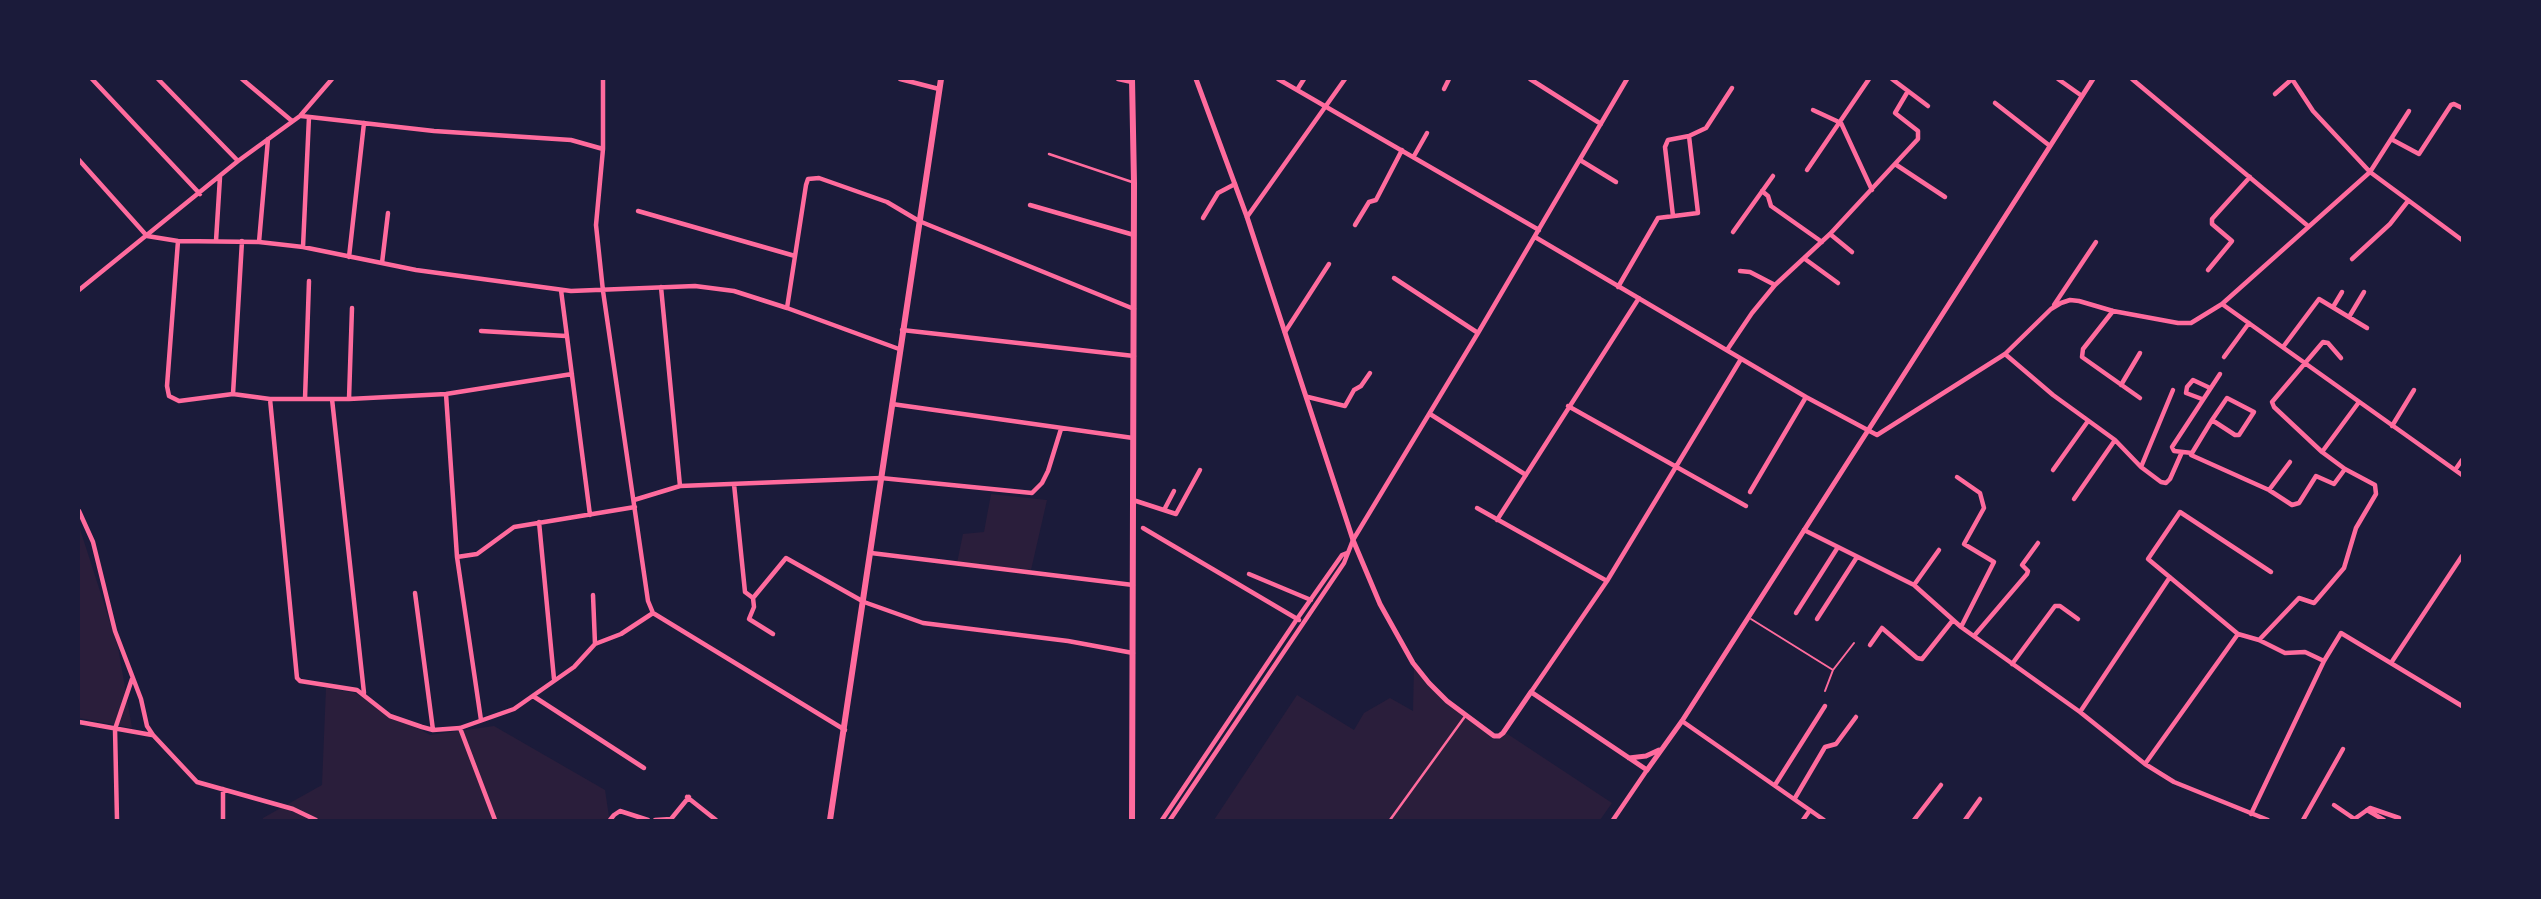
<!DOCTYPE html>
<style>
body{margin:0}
#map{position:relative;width:2541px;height:899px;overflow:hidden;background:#1b1b3a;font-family:"Work Sans",sans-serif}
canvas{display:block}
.frame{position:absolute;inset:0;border:80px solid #1b1b3a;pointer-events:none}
</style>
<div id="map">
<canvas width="2541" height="899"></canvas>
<div class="frame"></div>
</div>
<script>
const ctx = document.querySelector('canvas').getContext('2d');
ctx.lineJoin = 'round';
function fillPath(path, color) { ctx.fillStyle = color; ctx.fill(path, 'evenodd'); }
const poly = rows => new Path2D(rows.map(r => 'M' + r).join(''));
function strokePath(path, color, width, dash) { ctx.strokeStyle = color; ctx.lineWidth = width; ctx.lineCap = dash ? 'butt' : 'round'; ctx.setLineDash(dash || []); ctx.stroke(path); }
fillPath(poly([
 [991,494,1047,500,1031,570,957,563,963,534,984,532],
 [79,526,118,647,132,728,79,718],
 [1414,666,1442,700,1495,740,1506,733,1612,803,1600,820,1214,820,1297,695,1354,730,1364,713,1390,698,1413,711],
 [326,688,355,693,430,735,494,726,605,790,609,817,607,820,263,820,263,818,322,785]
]), '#2a1e3b');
strokePath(poly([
 [1751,619,1833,670],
 [1825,691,1833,670,1854,643]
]), '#ff6b9d', 2);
strokePath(poly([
 [1049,154,1132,182],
 [1390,820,1466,715]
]), '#ff6b9d', 2.5);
strokePath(poly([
 [92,79,200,194],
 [158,79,238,161],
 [242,79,292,121],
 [603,79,603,149,596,225,603,291,648,601,653,613],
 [900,79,939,89],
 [1118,79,1132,82],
 [1278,79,1539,230],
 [1530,79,1601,124],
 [1892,79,1928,106],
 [2058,79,2082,96],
 [2132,79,2308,226],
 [1444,89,1449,79],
 [1297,90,1304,79],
 [2275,94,2292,79,2313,111,2370,172,2462,240],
 [1995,103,2050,146],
 [1813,110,1841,123,1872,190],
 [301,116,434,131,571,140,603,149],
 [2391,139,2419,154,2451,105,2454,104,2462,108],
 [1414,156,1427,133],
 [79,160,147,236,178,241,259,242,303,247,416,270,571,291,695,286,734,291,787,308,899,349],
 [1580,160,1616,182],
 [1895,164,1945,197],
 [1807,170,1869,79],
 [1762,191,1768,196,1771,206,1822,242],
 [1030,205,1134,235],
 [638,211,795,256],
 [1673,216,1665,147,1668,140,1689,136],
 [1247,217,1345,79],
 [1203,218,1218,193,1235,184],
 [1355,225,1369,202,1376,200,1402,150],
 [1733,232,1773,176],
 [1830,234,1852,252],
 [1535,237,1806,397,1877,435,2005,354,2051,309,2061,303,2070,300,2079,301,2113,311,2178,323,2191,323,2222,304,2370,172,2409,111],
 [178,241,167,386,169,396,179,401,233,394,270,399,349,399,446,394,572,374],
 [216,241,220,177],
 [259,242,268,139],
 [303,247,309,117],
 [349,257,364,123],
 [1805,259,1838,283],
 [2352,259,2390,224,2408,201],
 [382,263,388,213],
 [2208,270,2232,241,2212,224,2212,219,2250,177],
 [1740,271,1750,272,1775,285],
 [1394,278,1478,333],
 [661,287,680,486],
 [1618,287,1658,218,1698,213,1689,136,1706,128,1732,88],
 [79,290,238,161,300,116,332,79],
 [561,290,590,515],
 [2222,304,2462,475],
 [2054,305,2096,242],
 [2333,307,2342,292],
 [787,308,806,185,808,179,819,178,887,202,919,221,1134,309],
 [2113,311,2083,349,2082,357,2140,398],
 [2349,317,2364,292],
 [902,330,1134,356],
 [481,331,566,336],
 [1285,332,1329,264],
 [2283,347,2319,299,2367,328],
 [1727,350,1752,313,1775,285,1830,234,1918,139,1918,131,1895,113,1908,91],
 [2005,354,2053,395,2115,440,2141,467,2161,482,2166,483,2170,479,2182,452],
 [2224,357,2249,323],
 [2121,385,2140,353],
 [233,394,242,241],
 [446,394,457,557,481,720],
 [1308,397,1345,406,1354,390,1361,386,1370,373],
 [270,399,297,678,300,681,357,690,390,716,422,727,433,730,460,728,514,709,574,667,595,644,621,634,653,613],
 [305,399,309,281],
 [332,399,364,693],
 [349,399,352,308],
 [2202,399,2186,393,2187,387,2193,380,2210,388],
 [892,404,1133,438],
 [1568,406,1746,506],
 [1430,414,1526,475],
 [2212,420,2235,435,2239,435,2254,412,2227,398,2212,420,2192,453,2174,451,2172,447,2220,374],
 [2392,426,2414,390],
 [2322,452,2359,402],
 [2191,455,2269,490,2292,505,2299,503,2316,476,2334,484,2345,469],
 [2141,467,2173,390],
 [2053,470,2088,421],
 [2455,470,2462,460],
 [1957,477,1980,493,1984,508,1964,544,1994,562,1961,627],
 [734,484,745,592,753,598],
 [2269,490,2290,462],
 [1750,492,1806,397],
 [2074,499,2115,440],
 [634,500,680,486,881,478,1032,493,1042,483,1048,471,1061,429],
 [1133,500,1176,514,1200,470],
 [1477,508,1607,581],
 [1164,510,1174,491],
 [79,511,93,542,115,631,141,699,147,726,153,735,197,782,293,809,316,820],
 [1497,520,1639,298],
 [539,522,554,679],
 [1143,528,1299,620],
 [1804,530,1914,585,1961,627,2080,712,2145,764,2174,782,2268,820],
 [871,553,1133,585],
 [457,557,477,554,514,527,635,507],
 [2271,572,2180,512,2148,559,2238,634,2259,640,2285,653,2305,652,2324,661],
 [1249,574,1311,600],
 [1914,585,1939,550],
 [415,593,433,730],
 [593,595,595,644],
 [653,613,845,730],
 [1796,613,1838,547],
 [1817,619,1857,557],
 [773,634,749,619,754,607,753,598,786,558,864,602,923,623,1068,641,1133,653],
 [1974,636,2027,574,2028,571,2022,565,2038,543],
 [2259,640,2299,598,2314,603,2344,568,2356,528,2376,494,2375,485,2345,469,2322,452,2274,407,2272,402,2323,342,2328,343,2341,358],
 [1870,645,1882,628,1917,658,1922,659,1953,620],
 [2391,663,2462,556],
 [2012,664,2055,606,2060,606,2078,619],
 [1531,692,1607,581,1741,359],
 [533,696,644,768],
 [2080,712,2170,577],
 [1682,721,1824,820],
 [79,722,152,735],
 [460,728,495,820],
 [2145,764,2238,634],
 [1775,785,1825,706],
 [687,797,716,820],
 [1795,798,1825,747,1836,744,1856,717],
 [2334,805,2356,820],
 [2367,810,2384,820],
 [2251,814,2324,661,2341,633,2462,706],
 [117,820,115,729,132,679],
 [223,820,223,789],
 [610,820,614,815,620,811,648,820],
 [655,820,671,819,689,797],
 [1162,820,1297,619,1342,555,1347,553],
 [1170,820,1344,563,1353,540,1478,333,1627,79],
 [1613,820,1647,770],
 [1803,820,1810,810],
 [1914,820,1941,785],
 [1965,820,1980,799],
 [2303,820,2343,749],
 [2353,820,2370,808,2399,818]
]), '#ff6b9d', 4.5);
strokePath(poly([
 [1196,79,1247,217,1353,540,1380,604,1413,663,1429,683,1447,701,1494,736,1499,736,1503,733,1531,692,1647,770,1682,721,2093,79],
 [1629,758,1646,756,1659,750]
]), '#ff6b9d', 5);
strokePath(poly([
 [1132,79,1134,183,1132,820],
 [830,820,941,79]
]), '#ff6b9d', 6);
</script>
